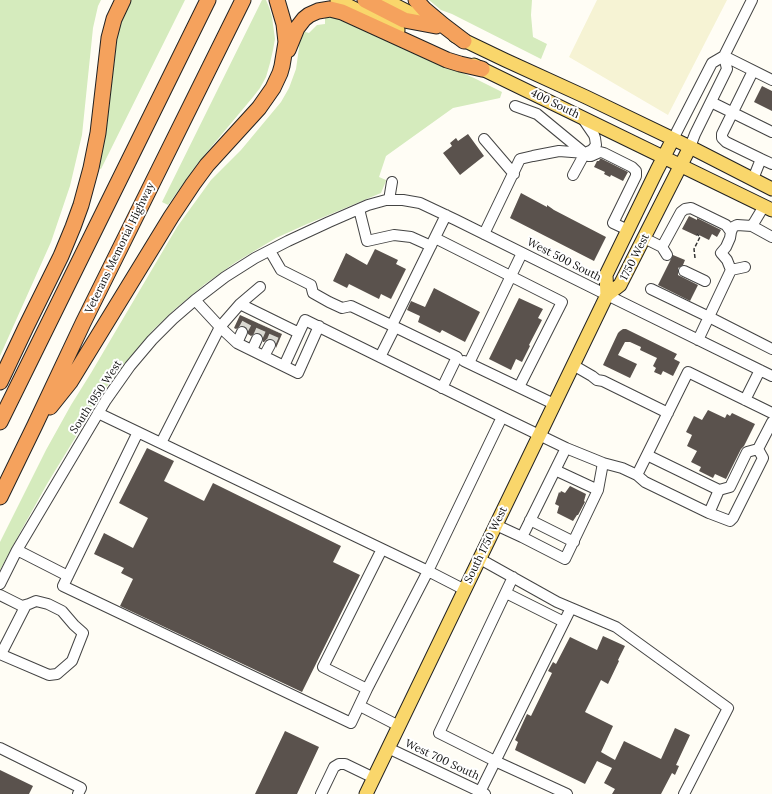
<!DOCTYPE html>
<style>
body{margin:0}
canvas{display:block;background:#fffdf5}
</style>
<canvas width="772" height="794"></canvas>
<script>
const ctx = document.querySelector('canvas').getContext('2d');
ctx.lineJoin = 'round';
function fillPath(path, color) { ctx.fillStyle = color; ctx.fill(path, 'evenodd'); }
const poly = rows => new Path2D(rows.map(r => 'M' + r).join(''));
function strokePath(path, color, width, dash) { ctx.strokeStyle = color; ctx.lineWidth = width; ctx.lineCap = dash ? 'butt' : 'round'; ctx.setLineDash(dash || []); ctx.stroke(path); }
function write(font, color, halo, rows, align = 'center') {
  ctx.font = font + ' Lora,serif'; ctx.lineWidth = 4; ctx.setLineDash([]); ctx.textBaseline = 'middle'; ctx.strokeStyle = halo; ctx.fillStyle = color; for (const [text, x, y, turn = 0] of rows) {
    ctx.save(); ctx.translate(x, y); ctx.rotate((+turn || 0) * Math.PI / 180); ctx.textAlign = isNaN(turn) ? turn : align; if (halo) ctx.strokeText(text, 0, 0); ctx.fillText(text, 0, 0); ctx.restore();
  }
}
fillPath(poly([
 [597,0,727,0,668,115,569,57]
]), '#f6f3d4');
fillPath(poly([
 [0,0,101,0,98,6,93,28,82,135,70,186,51,242,0,356],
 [130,0,185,0,101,169,97,167,107,124,118,32,123,12],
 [262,0,266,0,269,7,272,17,275,39,273,50,270,63,266,77,260,88,253,97,197,164,168,205,162,202],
 [429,0,532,0,531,15,533,37,547,44,541,59,452,14,441,10],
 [325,16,332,17,373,33,474,78,502,92,500,98,453,108,386,156,379,177,386,180,386,181,381,193,307,224,276,238,236,262,205,284,175,309,153,330,125,363,108,385,86,420,47,484,22,529,0,570,0,542,46,450,71,405,91,373,177,227,211,180,241,150,281,102,289,88,296,69,299,48,298,37,299,30,309,33,317,25,325,24]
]), '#d5ebbd');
fillPath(poly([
 [762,86,772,91,772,111,754,102],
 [468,134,484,156,460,175,443,153,452,146,450,143,456,138,458,141],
 [600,159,602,159,628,172,623,181,611,175,610,177,604,174,605,172,594,167,597,161,599,161],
 [521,193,547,207,547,205,554,210,606,237,594,261,510,218],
 [689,216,697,220,697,218,721,230,717,237,712,234,709,240,697,234,697,236,682,229],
 [375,249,398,260,396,264,406,269,391,299,381,294,379,299,349,284,347,288,333,281,346,253,367,265],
 [673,255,685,260,683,265,678,268,678,275,698,285,690,301,658,285],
 [434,288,480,312,465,342,442,330,440,333,418,322,420,316,407,310,411,301,425,307],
 [519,298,543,309,538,318,542,320,529,345,530,346,522,362,516,359,511,370,489,359],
 [240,315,282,334,276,348,276,342,273,339,267,339,264,342,263,342,263,339,262,336,260,333,256,333,251,336,248,334,248,331,245,326,241,326,236,329,234,328],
 [623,329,626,329,677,354,674,359,680,362,673,376,663,371,661,375,654,372,656,368,653,366,657,358,640,350,641,347,630,342,625,342,618,355,637,364,630,378,603,365,618,333,620,331],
 [708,410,725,418,727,414,730,416,732,413,755,424,744,446,741,449,726,479,715,474,713,478,699,471,701,467,691,462,697,451,687,446,692,435,686,432,694,416,702,420],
 [147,448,174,461,164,481,204,501,213,483,341,546,333,562,360,575,302,692,120,606,133,579,121,573,124,568,94,554,104,533,133,548,148,518,119,503],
 [570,486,586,494,584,501,585,502,578,515,577,515,573,521,557,513,559,506,555,504,559,492,560,493,561,491,565,493],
 [603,636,625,646,618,660,619,661,608,684,601,680,585,712,613,726,601,752,615,760,624,741,661,759,675,728,690,735,676,765,679,766,675,775,672,773,661,794,612,794,615,789,604,783,612,768,597,761,585,784,515,750,518,742,515,740,527,714,531,716,552,673,548,671,553,662,556,664,570,637,597,650],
 [285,731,319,747,297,794,255,794],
 [0,770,33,786,29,794,0,794]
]), '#5a524d');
strokePath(poly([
 [242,332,249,319],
 [257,339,263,325],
 [270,345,276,331]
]), '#dbdad3', 10, [10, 5]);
const minor = poly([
 [724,56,772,80],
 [753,71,722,134,722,138,726,142,761,159,772,164],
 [711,102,772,132],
 [515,106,537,114,588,156,591,156,600,152,604,153,632,167,636,171,636,176,613,223,628,230],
 [484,139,514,174],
 [673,139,712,63,724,56,752,0],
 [690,147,695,134,727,69,724,56],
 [573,175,585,153],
 [753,179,761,159],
 [389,200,392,182],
 [359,209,367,241,394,235,411,237,431,246],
 [752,226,764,206],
 [484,234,520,159,533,156,559,151,585,153,592,150,596,145,595,138,594,135,583,119],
 [435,238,562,302,519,387],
 [644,238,662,247,667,255],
 [662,247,681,212,685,209,691,208,726,225,731,232],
 [270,251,281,270,311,285,313,293,329,302,342,308,351,306,395,327],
 [731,270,745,267],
 [684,271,705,281],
 [651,289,709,317,772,349],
 [195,300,220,327,237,343,298,373,319,326],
 [392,325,446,215],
 [698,340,731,270,727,260,721,253,726,247,730,238,731,232,733,227,737,225,752,226,772,237],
 [237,343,242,332],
 [252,350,257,339],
 [264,356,270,345],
 [380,357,395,327,457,357,442,388],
 [464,361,554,404],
 [469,363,522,253],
 [573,365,592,376,597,380,603,381,668,413],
 [284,366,299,333],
 [745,400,760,370],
 [98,413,428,571,465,590],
 [502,417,566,448,603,463,622,468,637,475,688,372,772,413],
 [138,432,63,586,351,723,367,689,428,571,502,417,305,320,299,333,240,304],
 [161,443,220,327,240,304,260,287],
 [647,455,719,490,730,487,747,452,758,449],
 [555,470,598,490],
 [637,475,645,482,709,513,730,521,733,518,763,458,758,449,772,422],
 [709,513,719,490],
 [530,520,574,542],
 [496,525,522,537,566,448],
 [522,537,565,559,598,490,603,463],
 [17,550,68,576],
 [480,559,557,602,616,627,728,708,684,794],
 [513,577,439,733,495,761,567,794],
 [0,584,17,550,106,400,130,366,152,340,173,319,195,300,225,277,255,258,288,241,329,222,368,205,386,200,403,200,420,203,456,220,607,295,772,376],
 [506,593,564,622],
 [0,595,22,606,29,604,36,601,48,604,62,611,74,625,83,633,72,661,57,674,49,675,0,654],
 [1,654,26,605],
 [367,689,323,667,382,549],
 [360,706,399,726],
 [0,748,81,788,78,794],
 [388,748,485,794],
 [480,792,571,608],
 [321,794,334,767,339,764,345,764,374,778]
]);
const major = poly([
 [337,0,398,30],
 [385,0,428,22],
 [455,36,505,60,586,97,690,147,772,189],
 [474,65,772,210],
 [607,295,606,275,657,170,673,139],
 [366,794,607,295,620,285,690,147]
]);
const highway = poly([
 [365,0,404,20,436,26],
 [416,0,424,9,443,25,464,41],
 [288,50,297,28,304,19,309,15,318,11,330,9,342,12,447,60,460,64,482,69],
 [0,382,26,327,61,256,73,227,81,205,91,168,98,133,109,38,114,19,123,0],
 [50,407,70,382,171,217,193,184,207,165,259,108,273,88,280,73,282,66,286,42,284,24,277,0],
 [0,422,208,0],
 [0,497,35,425,83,323,243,0]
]);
strokePath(minor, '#444', 12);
strokePath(major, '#222', 15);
strokePath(highway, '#222', 17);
strokePath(poly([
 [695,258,694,249,700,237,697,234]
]), '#333', 1.5, [4, 2]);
strokePath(minor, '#fff', 10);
strokePath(major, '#f9d66b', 13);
strokePath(highway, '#f5a25d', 15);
write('11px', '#111', '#fff', [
 ["400 South",555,104,26],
 ["Veterans Memorial Highway",120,248,-64],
 ["1750 West",635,257,-63],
 ["West 500 South",564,260,27],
 ["South 1950 West",96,397,-57],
 ["South 1750 West",486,545,-64],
 ["West 700 South",442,760,25]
]);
</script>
